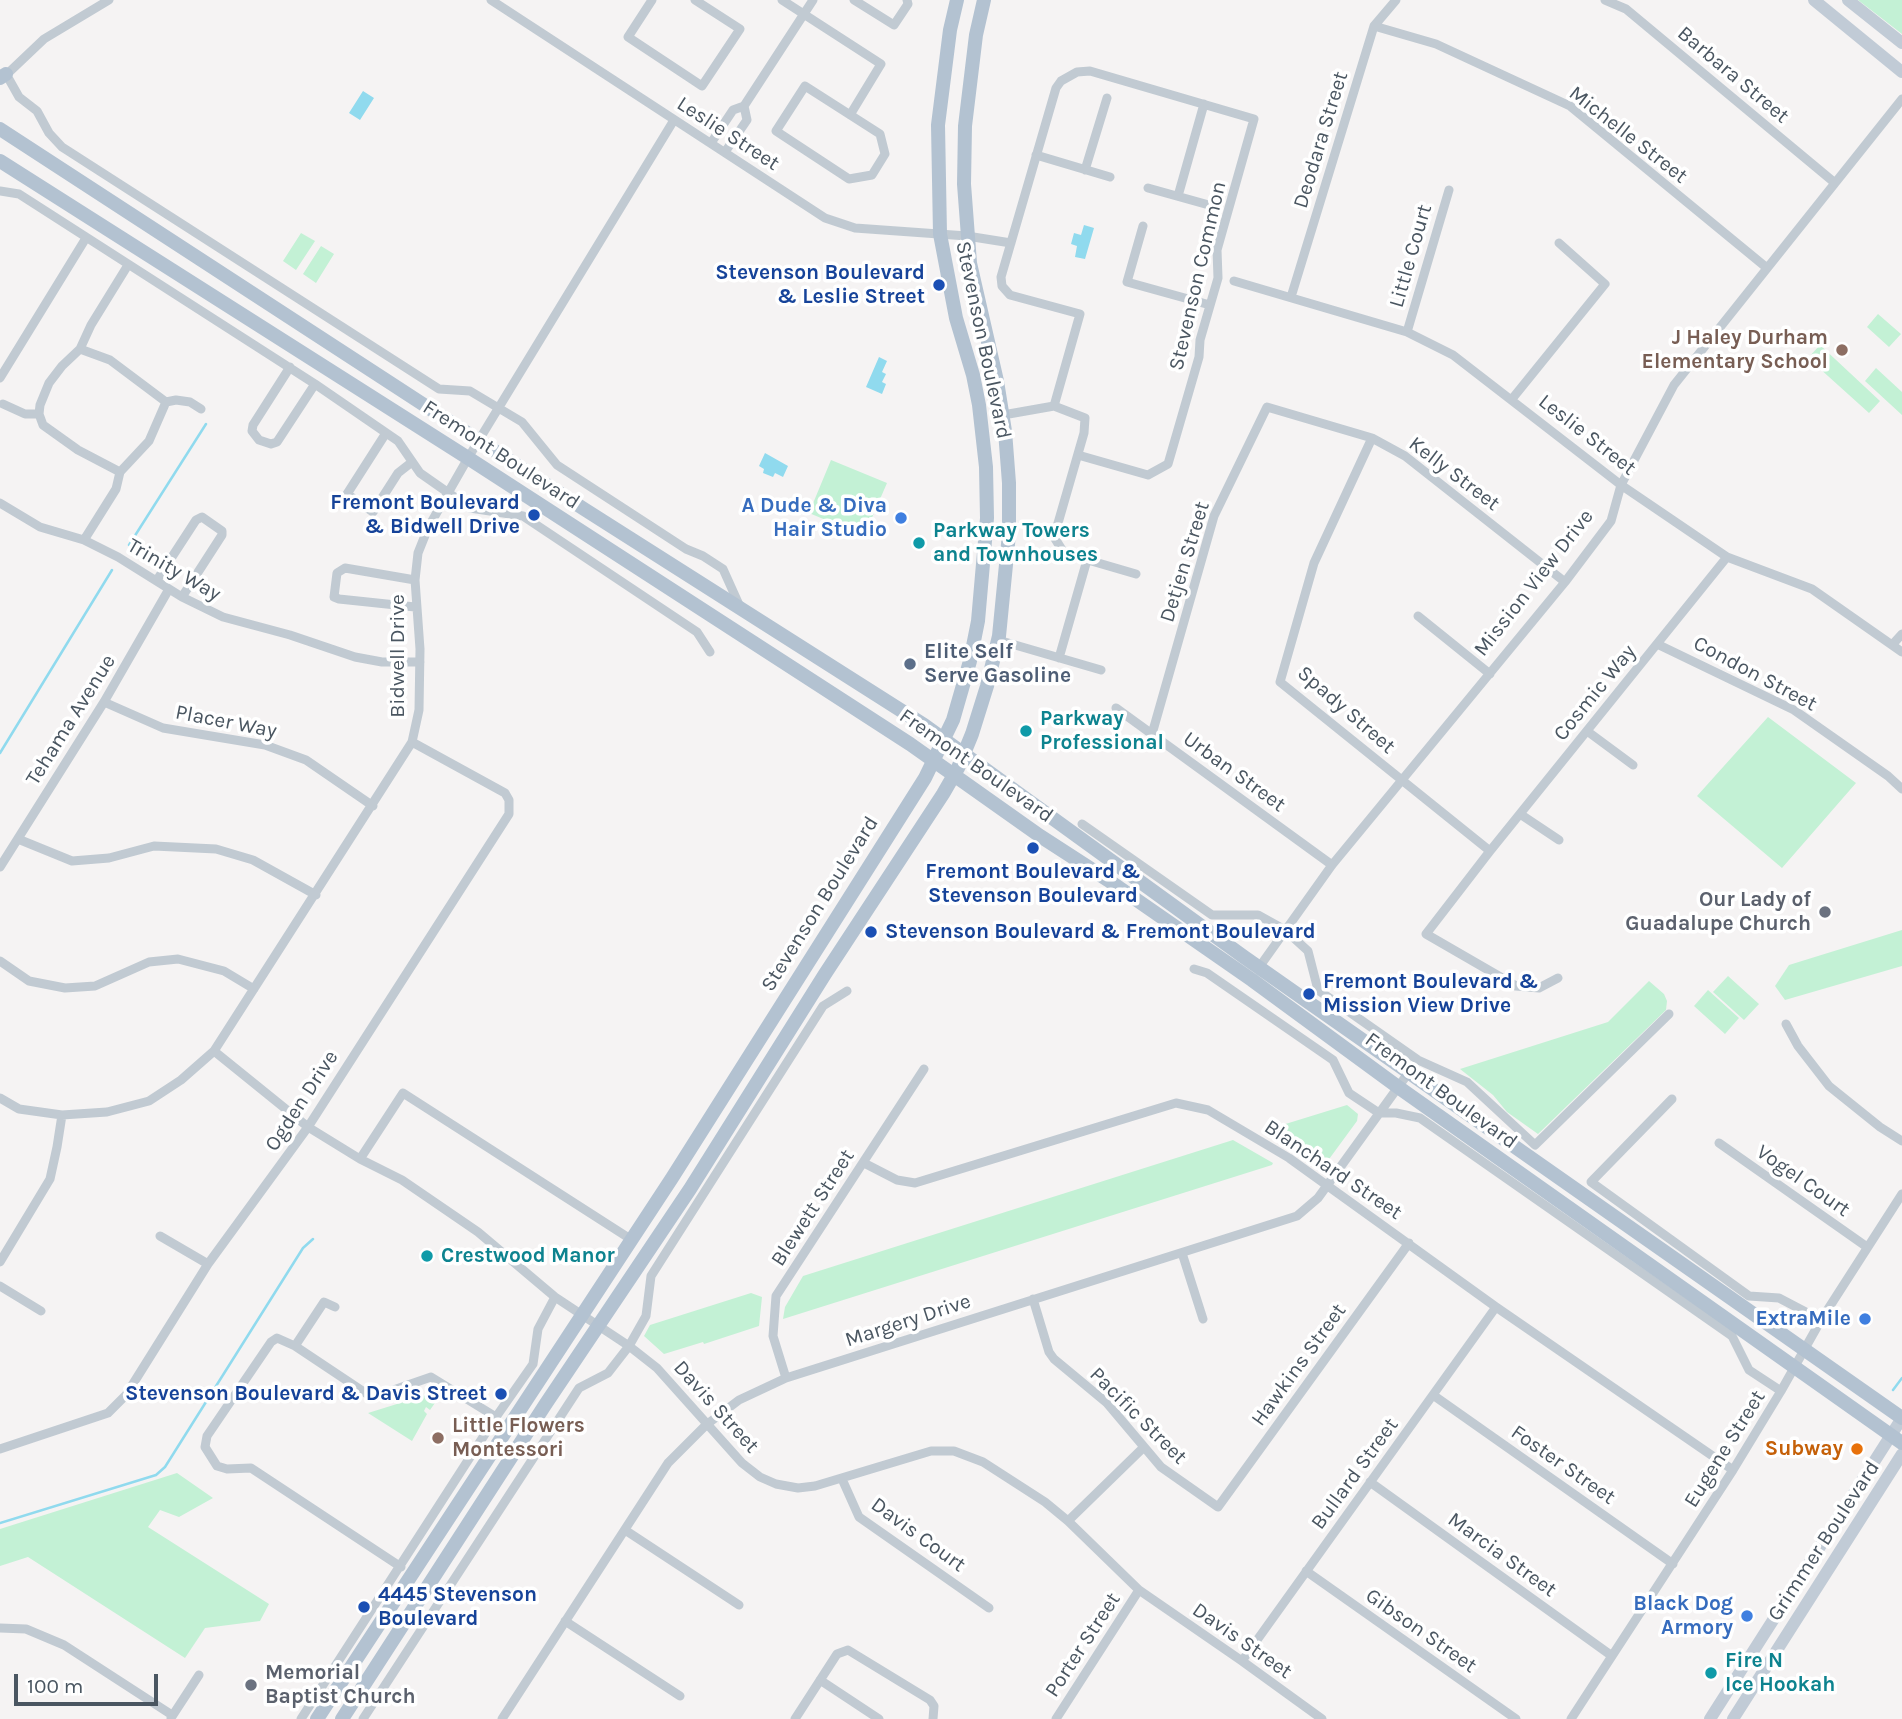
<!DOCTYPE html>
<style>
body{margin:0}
#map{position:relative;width:1902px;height:1719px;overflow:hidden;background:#f5f3f3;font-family:Karla,sans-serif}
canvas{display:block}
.scale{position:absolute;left:14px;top:1674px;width:144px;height:32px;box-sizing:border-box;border:4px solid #4a5661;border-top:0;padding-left:9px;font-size:21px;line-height:24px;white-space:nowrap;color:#4a5661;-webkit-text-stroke:5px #fff;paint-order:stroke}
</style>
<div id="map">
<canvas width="1902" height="1719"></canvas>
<div class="scale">100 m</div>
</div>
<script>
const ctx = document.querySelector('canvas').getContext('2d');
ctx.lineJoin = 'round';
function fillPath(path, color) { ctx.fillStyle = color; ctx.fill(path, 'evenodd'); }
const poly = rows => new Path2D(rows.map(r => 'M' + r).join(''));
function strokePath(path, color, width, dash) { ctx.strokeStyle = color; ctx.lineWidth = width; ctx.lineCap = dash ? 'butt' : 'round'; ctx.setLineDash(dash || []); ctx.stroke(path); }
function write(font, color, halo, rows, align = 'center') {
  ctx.font = font + ' Karla,sans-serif'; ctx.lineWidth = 7; ctx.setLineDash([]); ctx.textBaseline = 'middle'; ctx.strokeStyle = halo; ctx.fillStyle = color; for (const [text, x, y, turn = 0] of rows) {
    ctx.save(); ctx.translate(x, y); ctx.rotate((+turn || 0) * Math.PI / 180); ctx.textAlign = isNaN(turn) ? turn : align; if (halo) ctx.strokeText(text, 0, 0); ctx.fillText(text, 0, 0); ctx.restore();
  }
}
fillPath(poly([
 [1858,0,1902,0,1902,34,1884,20],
 [301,233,315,241,296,270,283,261],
 [321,246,334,254,316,283,303,274],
 [1878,314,1901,334,1889,347,1867,327],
 [1820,345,1880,401,1869,413,1808,358],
 [1876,368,1902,392,1902,415,1865,381],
 [831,460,887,483,864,536,809,513],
 [1768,717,1856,783,1782,868,1697,796],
 [1902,930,1902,966,1785,1000,1775,986,1789,965],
 [1728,976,1759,1004,1744,1020,1713,992],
 [1649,981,1664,994,1667,1001,1666,1010,1538,1134,1507,1112,1493,1095,1460,1069,1608,1022],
 [1708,990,1739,1018,1725,1034,1694,1006],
 [1347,1105,1358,1114,1357,1121,1324,1166,1266,1130],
 [1233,1140,1273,1163,1272,1165,783,1319,785,1307,803,1276],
 [751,1293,762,1297,759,1326,704,1344,703,1342,664,1354,644,1336,650,1325],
 [429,1394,437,1400,430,1410,426,1407,424,1411,427,1414,412,1441,368,1413],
 [177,1473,213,1498,179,1517,160,1510,148,1527,269,1604,260,1621,205,1628,185,1658,28,1557,0,1566,0,1529]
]), '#c3f1d5');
fillPath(poly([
 [363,91,374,98,360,120,349,113],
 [1084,225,1094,228,1085,259,1075,257,1077,246,1071,244,1074,233,1081,235],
 [879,357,887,361,882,372,886,374,882,382,886,384,882,394,866,387],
 [765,453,788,466,783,477,775,473,773,477,763,473,764,469,759,466]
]), '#90daee');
strokePath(poly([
 [129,545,206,424],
 [0,753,112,570],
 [1893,1390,1902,1378],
 [0,1523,156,1475,165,1467,303,1248,313,1239]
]), '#90daee', 2.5);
strokePath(poly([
 [491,0,825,218,855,228,967,236,1011,243],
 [652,0,628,37,702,86,740,29,695,0],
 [782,0,881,64,850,115],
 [854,0,894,25,908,4,907,0],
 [1605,0,1626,9,1835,183],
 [1374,26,1436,44,1570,106,1767,268],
 [6,74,19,97,37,111,49,133,62,147,439,389,470,391,522,422,557,465,686,549,703,556,723,569,741,609],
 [4,77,44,39,109,0],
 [805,86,880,134,885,154,872,175,849,179,776,131,805,86],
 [711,143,733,110,744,106],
 [725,152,747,120,744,106,813,0],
 [1036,155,1110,177],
 [1085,170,1107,98],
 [1148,188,1216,207],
 [0,191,19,194,315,384,398,441,420,473,470,508,523,516,697,632,710,652],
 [1178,196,1204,104],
 [1143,226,1127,282,1210,305],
 [1234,281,1407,332,1453,355,1621,485,1727,557,1812,589,1902,652],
 [1291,297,1374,26,1396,0],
 [1407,332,1449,190],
 [80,349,110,360,166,402,176,400,190,402,201,409],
 [290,367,253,425,252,431,259,440,271,444,277,442,315,384],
 [0,378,86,238],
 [1512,399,1605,284,1559,243],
 [3,404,25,414,39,414,43,425,78,450,120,472],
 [39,414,40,405,49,383,62,366,80,349,91,325,128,265],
 [1003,415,1054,406],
 [386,433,347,494,373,512,398,473,412,462],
 [1372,438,1314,563,1280,682,1490,851],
 [1078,455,1148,475,1168,464,1199,357,1200,340,1218,278,1217,250,1254,119,1090,71,1077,72,1061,81,1056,88,1001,277,1002,286,1010,295,1080,314,1054,406,1085,418,1084,433,1054,537,1064,553,1136,574],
 [0,503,40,527,84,540,118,557,182,597,223,617,290,635,355,657,382,662,420,662],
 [84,540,116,489,120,472,149,441,166,402],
 [157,580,196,520,202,517,222,531,222,535,182,597],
 [415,580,345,568,337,573,334,597,339,599,415,607],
 [1418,616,1490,674],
 [998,640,1101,670],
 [1657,644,1794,710,1888,776,1902,789],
 [1892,645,1902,634],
 [1059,658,1087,560],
 [104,702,163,728,265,745,306,760,373,806],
 [1116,708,1332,865],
 [1587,731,1633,765],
 [1152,734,1214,516,1267,407,1372,438,1405,456,1565,582],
 [1520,814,1559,840],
 [1082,824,1212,915,1258,915,1285,930,1308,951,1318,990,1418,1060,1467,1082,1535,1145,1669,1014],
 [18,839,72,861,109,858,154,846,216,849,253,860,316,895],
 [0,867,104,702,169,589],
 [0,961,29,981,65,988,95,986,149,962,178,959,224,971,254,989],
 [1260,966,1332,865,1565,582,1611,521,1621,485,1674,385,1902,99],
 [1194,969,1207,973,1333,1060,1349,1093,1379,1113,1396,1113,1420,1118,1732,1336,1749,1370,1781,1391],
 [1558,978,1539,988,1516,986,1426,934,1490,851,1727,557],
 [1786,1024,1798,1046,1829,1086,1880,1127,1902,1141],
 [214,1051,308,1127,360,1159,402,1180,478,1232,555,1297,629,1346,657,1368,742,1463,760,1477,776,1484,798,1488,815,1486,931,1451,954,1451,983,1462,1045,1502,1068,1521,1139,1590,1242,1661,1322,1719],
 [0,1098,19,1109,62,1115,107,1112,149,1101,181,1080,214,1051,412,742,419,710,420,649,415,580,418,553,428,528,468,458,674,120],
 [1672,1099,1591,1182,1749,1296,1779,1298,1821,1320],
 [1719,1143,1867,1247],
 [360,1159,403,1093,632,1240],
 [864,1163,897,1180,915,1183,1176,1103,1208,1110,1289,1158,1496,1307,1733,1470],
 [160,1236,208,1264],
 [1182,1253,1203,1319],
 [0,1262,50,1179,57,1147,62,1115],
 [0,1286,41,1311],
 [1033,1299,1049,1352,1054,1359,1107,1403,1161,1467,1218,1507,1409,1243],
 [295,1346,324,1302,335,1307],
 [786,1378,773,1336,776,1296,924,1069],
 [1433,1395,1673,1564],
 [0,1449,108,1413,126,1395,208,1264,308,1127,509,814,509,800,505,793,412,742],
 [842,1479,859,1517,989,1608],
 [1370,1482,1612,1656],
 [1068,1521,1144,1447],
 [625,1530,739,1605],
 [401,1567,251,1468,227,1469,217,1466,205,1447,207,1436,271,1342,277,1338,295,1346,367,1394,379,1395,431,1377,496,1417],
 [1306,1571,1516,1719],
 [565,1621,680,1696],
 [0,1628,26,1629,64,1645,172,1715],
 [1242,1661,1496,1307],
 [820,1680,879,1719],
 [171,1718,199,1675],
 [301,1719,496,1417,533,1364,538,1329,555,1297],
 [363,1719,579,1388,608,1373,629,1346,646,1316,651,1276,823,1006,847,991],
 [502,1719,668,1463,706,1425,739,1400,786,1378,1297,1216,1318,1198,1409,1072],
 [795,1719,837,1654,848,1650,930,1700,934,1706,933,1719],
 [1056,1719,1139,1590],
 [1571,1719,1733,1470,1781,1391,1821,1320,1902,1194]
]), '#c1cad2', 9);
strokePath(poly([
 [1814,0,1902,72],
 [1848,0,1902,43],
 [1710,1719,1902,1418],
 [1733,1719,1902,1454]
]), '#c1cbd6', 12);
strokePath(poly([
 [0,78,6,74],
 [0,129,584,509,924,725,1244,957,1902,1418],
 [0,161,468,458,910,744,1040,836,1108,880,1252,980,1398,1087,1902,1443],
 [317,1719,672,1178,925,778,953,720,970,661,978,621,987,518,986,467,979,405,973,375,956,318,940,234,938,125,950,30,957,0],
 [342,1719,545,1405,690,1189,825,974,943,794,958,768,972,734,987,686,999,636,1009,534,1009,483,1005,431,997,381,970,263,964,184,965,126,976,35,984,0]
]), '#b3c2d1', 14);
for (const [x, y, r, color] of [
 [939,285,7,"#1a4fb4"],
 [1842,350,7,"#8d6e63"],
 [534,515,7,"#1a4fb4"],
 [901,518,7,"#3f7fe0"],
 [919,543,7,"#0f9aa8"],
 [910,664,7,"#5c6f8a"],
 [1026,731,7,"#0f9aa8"],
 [1033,848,7,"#1a4fb4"],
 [1825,912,7,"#6b7280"],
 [871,932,7,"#1a4fb4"],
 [1309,994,7,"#1a4fb4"],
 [427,1256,7,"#0f9aa8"],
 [1865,1319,7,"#3f7fe0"],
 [501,1394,7,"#1a4fb4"],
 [438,1438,7,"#8d6e63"],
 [1857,1449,7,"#e8710a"],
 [364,1607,7,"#1a4fb4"],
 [1747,1616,7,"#3f7fe0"],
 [1711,1673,7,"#0f9aa8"],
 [251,1685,7,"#6b7280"]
]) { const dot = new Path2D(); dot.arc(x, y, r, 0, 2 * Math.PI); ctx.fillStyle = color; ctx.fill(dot); strokePath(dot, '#fff', 2.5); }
write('21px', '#4a5661', '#fff', [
 ["Barbara Street",1733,75,40],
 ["Leslie Street",728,134,33],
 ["Michelle Street",1628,135,38],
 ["Deodara Street",1321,140,-73],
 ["Little Court",1411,256,-74],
 ["Stevenson Common",1198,276,-77],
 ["Stevenson Boulevard",983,340,78],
 ["Leslie Street",1587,435,38],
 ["Fremont Boulevard",501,455,33],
 ["Kelly Street",1454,474,37],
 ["Detjen Street",1185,562,-73],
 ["Trinity Way",174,570,30],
 ["Mission View Drive",1534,583,-52],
 ["Bidwell Drive",398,656,-90],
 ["Condon Street",1755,674,28],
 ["Cosmic Way",1595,693,-51],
 ["Spady Street",1346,710,41],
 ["Tehama Avenue",71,720,-58],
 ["Placer Way",226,722,11],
 ["Fremont Boulevard",976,766,35],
 ["Urban Street",1234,772,36],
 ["Stevenson Boulevard",820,904,-58],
 ["Fremont Boulevard",1441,1091,36],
 ["Ogden Drive",302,1101,-57],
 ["Blanchard Street",1333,1170,34],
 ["Vogel Court",1803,1181,35],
 ["Blewett Street",813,1208,-57],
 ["Margery Drive",908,1321,-18],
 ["Hawkins Street",1299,1365,-54],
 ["Davis Street",716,1407,48],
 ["Pacific Street",1138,1416,45],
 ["Eugene Street",1725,1449,-58],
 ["Foster Street",1563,1465,35],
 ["Bullard Street",1355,1474,-54],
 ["Davis Court",918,1535,36],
 ["Grimmer Boulevard",1824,1541,-57],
 ["Marcia Street",1502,1555,36],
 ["Gibson Street",1421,1631,35],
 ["Davis Street",1242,1641,35],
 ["Porter Street",1083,1645,-57]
]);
write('bold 21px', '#164399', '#fff', [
 ["Stevenson Boulevard",925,273],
 ["& Leslie Street",925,297],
 ["Fremont Boulevard",520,503],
 ["& Bidwell Drive",520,527],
 ["Fremont Boulevard &",1033,872,"center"],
 ["Stevenson Boulevard",1033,896,"center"],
 ["Stevenson Boulevard & Fremont Boulevard",885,932,"left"],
 ["Fremont Boulevard &",1323,982,"left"],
 ["Mission View Drive",1323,1006,"left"],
 ["Stevenson Boulevard & Davis Street",487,1394],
 ["4445 Stevenson",378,1595,"left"],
 ["Boulevard",378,1619,"left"]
], 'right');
write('bold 21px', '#785e54', '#fff', [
 ["J Haley Durham",1828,338],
 ["Elementary School",1828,362],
 ["Little Flowers",452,1426,"left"],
 ["Montessori",452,1450,"left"]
], 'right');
write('bold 21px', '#366cbe', '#fff', [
 ["A Dude & Diva",887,506],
 ["Hair Studio",887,530],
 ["ExtraMile",1851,1319],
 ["Black Dog",1733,1604],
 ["Armory",1733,1628]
], 'right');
write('bold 21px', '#0d838f', '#fff', [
 ["Parkway Towers",933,531],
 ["and Townhouses",933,555],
 ["Parkway",1040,719],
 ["Professional",1040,743],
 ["Crestwood Manor",441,1256],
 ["Fire N",1725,1661],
 ["Ice Hookah",1725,1685]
], 'left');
write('bold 21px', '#4e5e75', '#fff', [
 ["Elite Self",924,652],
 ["Serve Gasoline",924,676]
], 'left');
write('bold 21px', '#5b616d', '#fff', [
 ["Our Lady of",1811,900],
 ["Guadalupe Church",1811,924],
 ["Memorial",265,1673,"left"],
 ["Baptist Church",265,1697,"left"]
], 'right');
write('bold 21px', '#c56008', '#fff', [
 ["Subway",1843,1449]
], 'right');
</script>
